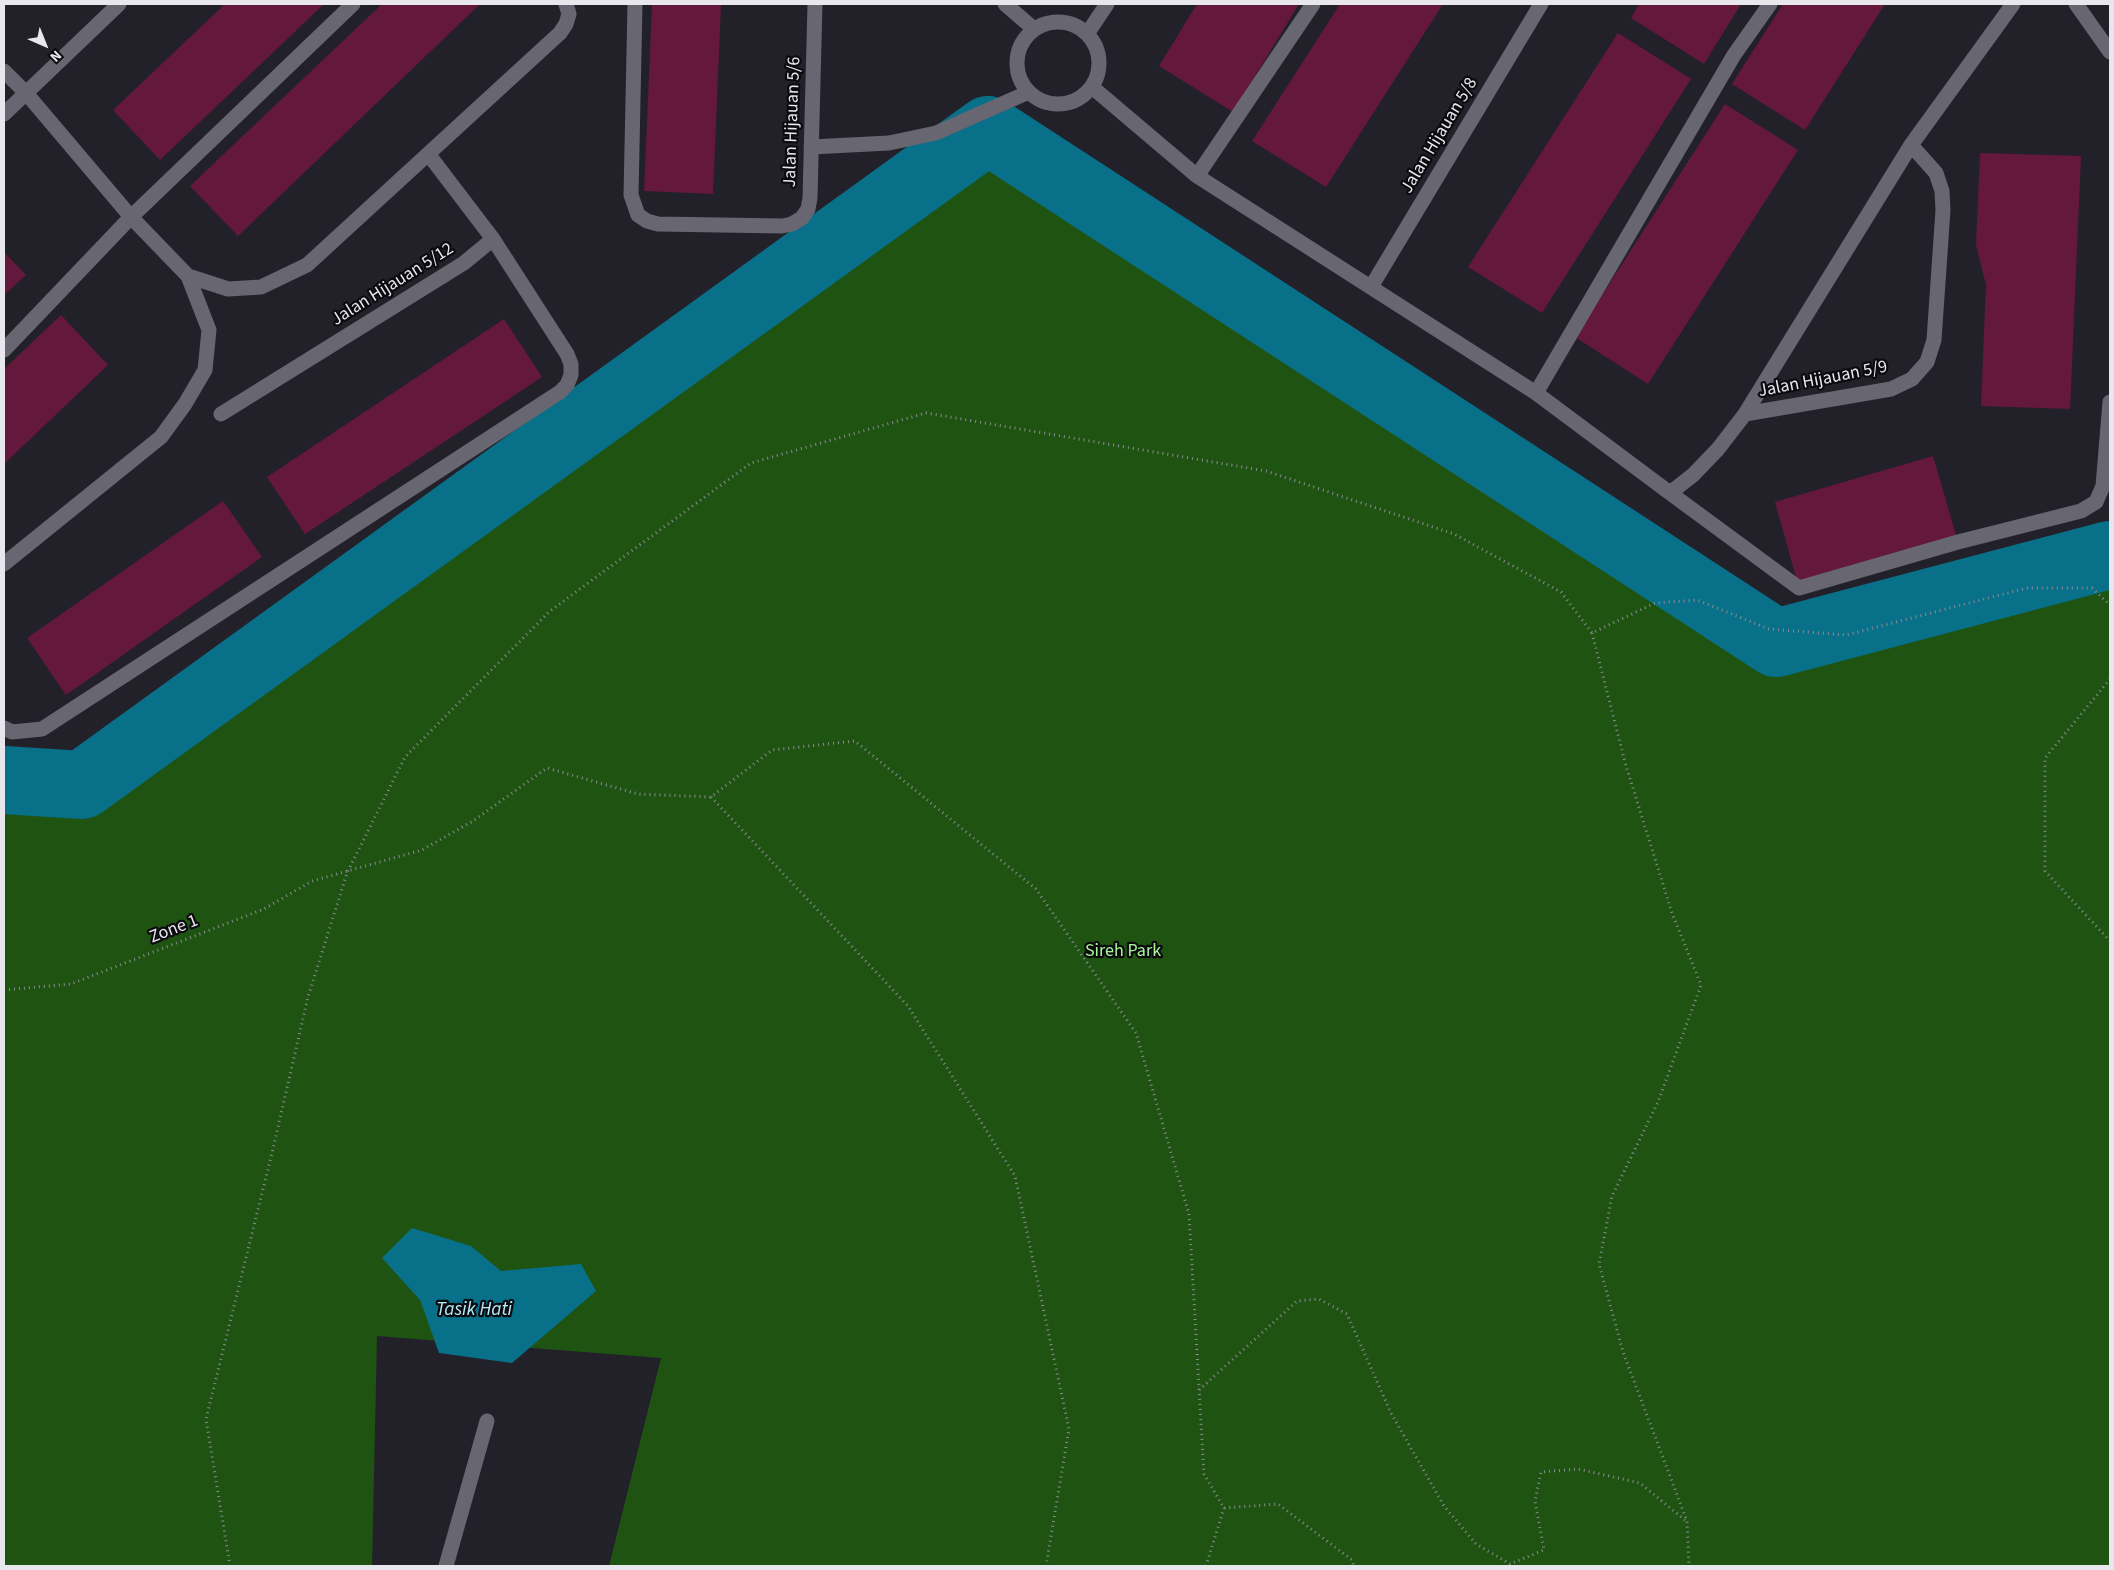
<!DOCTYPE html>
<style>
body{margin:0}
#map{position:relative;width:2114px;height:1570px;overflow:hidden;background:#22212a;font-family:"Source Sans 3",sans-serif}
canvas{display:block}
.frame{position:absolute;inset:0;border:5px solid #e7e7ed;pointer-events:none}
.north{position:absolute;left:20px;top:20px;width:50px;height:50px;-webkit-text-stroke:4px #0b0b0f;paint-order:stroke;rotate:136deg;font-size:14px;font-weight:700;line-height:20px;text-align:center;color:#e7e7ed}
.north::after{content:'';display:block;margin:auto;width:18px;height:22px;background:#e7e7ed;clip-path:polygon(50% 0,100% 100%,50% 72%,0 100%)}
</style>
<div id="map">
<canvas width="2114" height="1570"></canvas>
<div class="frame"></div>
<div class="north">N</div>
</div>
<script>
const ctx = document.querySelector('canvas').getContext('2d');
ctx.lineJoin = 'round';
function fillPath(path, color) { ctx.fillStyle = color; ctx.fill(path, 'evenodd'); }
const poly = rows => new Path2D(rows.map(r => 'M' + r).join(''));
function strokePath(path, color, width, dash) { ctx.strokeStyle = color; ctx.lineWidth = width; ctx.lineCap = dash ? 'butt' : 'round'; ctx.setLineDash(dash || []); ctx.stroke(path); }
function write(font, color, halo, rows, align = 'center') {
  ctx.font = font + ' "Source Sans 3",sans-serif'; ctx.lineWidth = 4.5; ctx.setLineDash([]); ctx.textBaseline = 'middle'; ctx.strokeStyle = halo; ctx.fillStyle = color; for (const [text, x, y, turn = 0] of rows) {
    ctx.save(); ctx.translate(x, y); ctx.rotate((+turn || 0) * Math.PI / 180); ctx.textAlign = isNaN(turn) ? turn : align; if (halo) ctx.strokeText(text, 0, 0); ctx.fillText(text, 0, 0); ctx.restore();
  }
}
fillPath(poly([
 [988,130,1775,643,2110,555,2110,1566,609,1566,661,1358,377,1336,372,1566,4,1566,4,780,82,785]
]), '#1f5312');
fillPath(poly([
 [412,1228,471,1246,501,1271,581,1264,596,1291,512,1363,439,1353,420,1300,382,1258]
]), '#097089');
strokePath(poly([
 [4,780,82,785,988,130,1776,643,2110,555]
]), '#097089', 68);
fillPath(poly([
 [225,4,324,4,160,160,113,110],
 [382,4,480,4,238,236,190,186],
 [652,4,721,4,713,194,644,191],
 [1197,4,1299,4,1233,112,1159,66],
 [1340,4,1443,4,1326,187,1252,141],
 [1639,4,1741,4,1704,64,1631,18],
 [1783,4,1885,4,1805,130,1732,84],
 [1618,33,1691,79,1542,313,1468,267],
 [1725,104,1798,150,1648,384,1575,337],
 [1980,153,2081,156,2070,409,1981,406,1986,285,1976,245],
 [4,252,26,275,4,295],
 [61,315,108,365,4,464,4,369],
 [504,319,542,377,305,534,267,477],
 [1933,456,1958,542,1799,588,1775,502],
 [223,501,262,557,66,695,27,638]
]), '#64183c');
strokePath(poly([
 [1592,633,1626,766,1672,913,1701,985,1658,1102,1612,1196,1599,1264,1623,1352,1687,1521,1689,1566],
 [2110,679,2045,758,2045,871,2110,941],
 [711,797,908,1006,1015,1176,1069,1429,1046,1566],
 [4,990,71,984,264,909,312,881,422,850,473,821,547,768,638,794,711,797,772,750,855,741,1036,889,1136,1033,1189,1214,1204,1474,1224,1508,1278,1504,1352,1560,1354,1566],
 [1199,1390,1297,1301,1319,1299,1347,1314,1391,1413,1444,1506,1476,1544,1510,1564,1544,1550,1535,1501,1541,1472,1578,1469,1640,1483,1686,1521],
 [230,1566,206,1419,272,1153,308,997,347,873,405,757,550,611,751,463,926,413,1266,471,1454,534,1561,592,1592,633,1655,603,1697,600,1769,629,1846,635,2027,588,2092,588,2110,605],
 [1206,1566,1224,1508]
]), '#8b8b92', 3, [1, 4]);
strokePath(poly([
 [635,4,631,195,638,215,647,221,658,224,782,226,792,224,802,218,808,209,810,198,815,4],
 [1005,4,1034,29],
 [2076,4,2110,52],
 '1017 63a41 41 0 1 1 82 0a41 41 0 1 1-82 0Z',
 [1087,34,1107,4],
 [4,71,26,93,131,217,188,276,228,289,261,287,307,265,560,33,566,24,569,14,566,4],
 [1092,87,1197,176,1536,393,1670,493,1693,475,1718,449,1745,414,1911,145,2013,4],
 [4,114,119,4],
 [811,147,889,143,936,133,1029,92],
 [1197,176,1313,4],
 [1371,287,1541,4],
 [4,350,131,217,353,4],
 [1536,393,1734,55,1770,4],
 [221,414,464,263,493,239,429,155],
 [1745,414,1891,389,1912,379,1927,362,1934,340,1943,210,1942,191,1936,173,1911,145],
 [1670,493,1799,588,1958,542,2081,511,2096,502,2103,486,2110,402],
 [4,564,161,437,185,404,205,370,209,330,188,276],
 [4,728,12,732,42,729,560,392,567,385,571,375,571,364,567,354,493,239],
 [446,1566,487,1421]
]), '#676671', 15);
write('18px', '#e7e7ed', '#0b0b0f', [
 ["Jalan Hijauan 5/6",793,122,-88],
 ["Jalan Hijauan 5/8",1440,136,-59],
 ["Jalan Hijauan 5/12",393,285,-32],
 ["Jalan Hijauan 5/9",1823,380,-11],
 ["Zone 1",174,930,-21]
]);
write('18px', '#aaf69a', '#0b0b0f', [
 ["Sireh Park",1123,952]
]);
write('italic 19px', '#b8ebfc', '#0b0b0f', [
 ["Tasik Hati",474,1311]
]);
</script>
